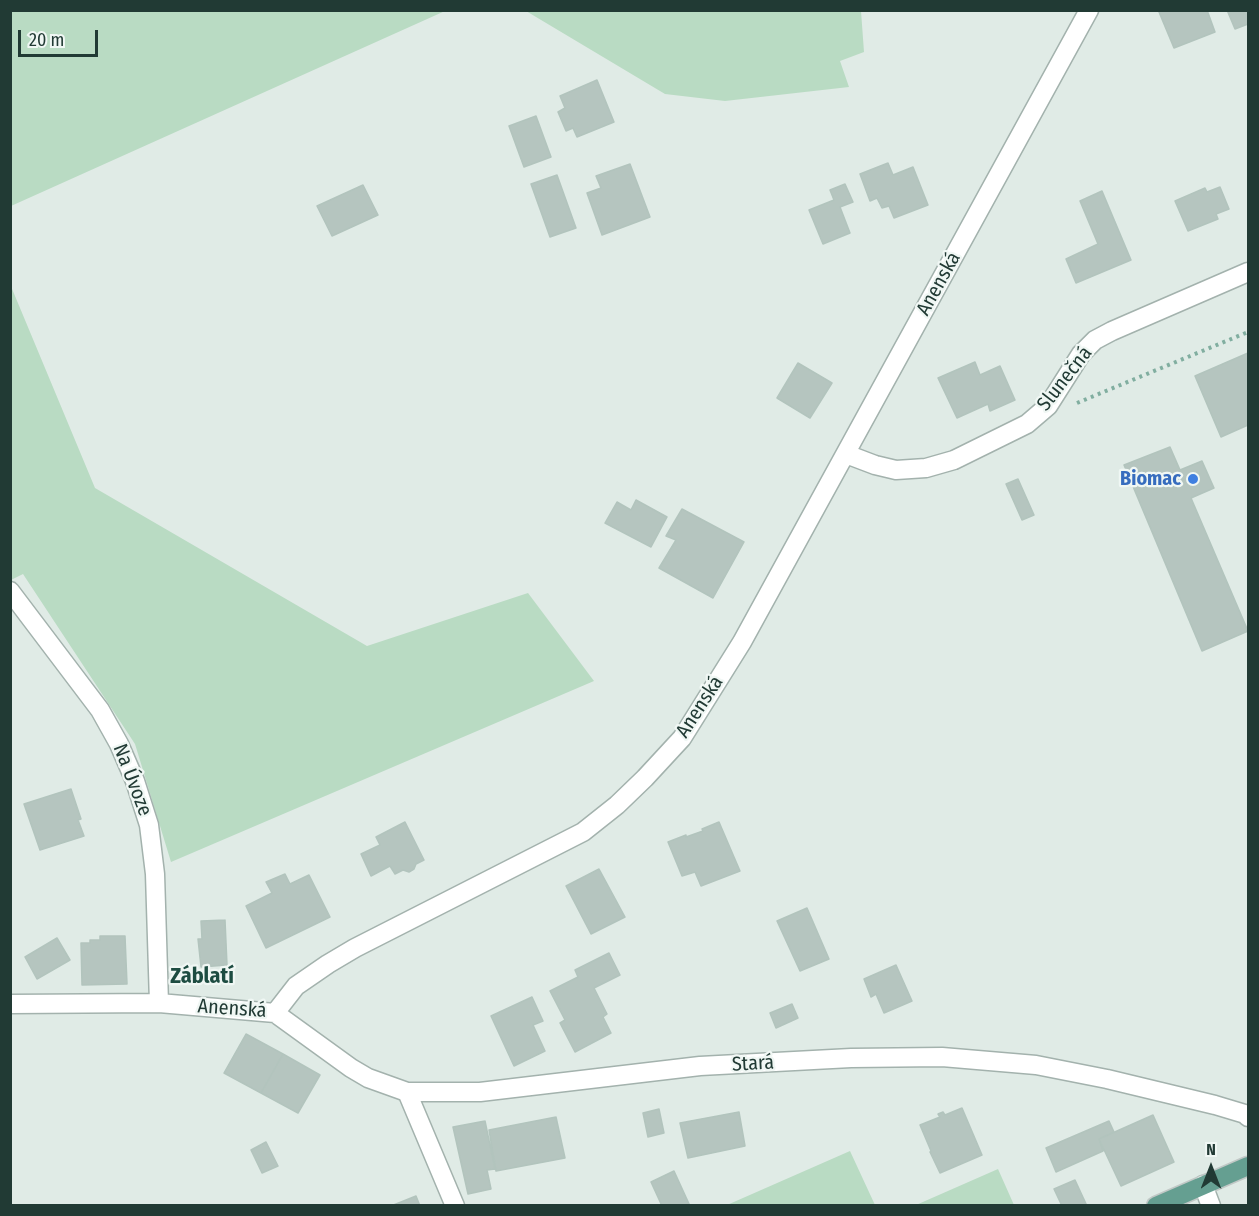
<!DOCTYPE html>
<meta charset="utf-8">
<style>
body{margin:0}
#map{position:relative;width:1259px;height:1216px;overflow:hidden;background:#e0ebe6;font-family:"Fira Sans Condensed",sans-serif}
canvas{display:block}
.frame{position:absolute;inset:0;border:12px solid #213a34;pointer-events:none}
.north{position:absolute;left:1181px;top:1138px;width:60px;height:60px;-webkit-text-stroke:4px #f0f7f4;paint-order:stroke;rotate:0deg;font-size:16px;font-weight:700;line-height:24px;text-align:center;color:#213a34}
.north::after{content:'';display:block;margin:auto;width:21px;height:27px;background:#213a34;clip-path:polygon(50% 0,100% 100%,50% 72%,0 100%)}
.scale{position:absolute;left:18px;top:30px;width:80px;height:27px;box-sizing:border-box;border:3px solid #213a34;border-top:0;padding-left:8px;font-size:18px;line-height:21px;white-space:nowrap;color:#213a34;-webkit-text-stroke:4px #f0f7f4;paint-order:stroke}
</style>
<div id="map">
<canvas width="1259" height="1216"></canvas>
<div class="frame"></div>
<div class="north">N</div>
<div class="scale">20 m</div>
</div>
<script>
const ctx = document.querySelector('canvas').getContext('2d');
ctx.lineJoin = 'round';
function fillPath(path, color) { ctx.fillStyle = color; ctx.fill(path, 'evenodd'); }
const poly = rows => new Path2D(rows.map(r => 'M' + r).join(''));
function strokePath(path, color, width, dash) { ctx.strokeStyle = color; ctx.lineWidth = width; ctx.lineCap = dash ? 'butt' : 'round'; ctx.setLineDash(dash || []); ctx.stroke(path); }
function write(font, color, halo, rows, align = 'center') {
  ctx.font = font + ' "Fira Sans Condensed",sans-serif'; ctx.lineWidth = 4.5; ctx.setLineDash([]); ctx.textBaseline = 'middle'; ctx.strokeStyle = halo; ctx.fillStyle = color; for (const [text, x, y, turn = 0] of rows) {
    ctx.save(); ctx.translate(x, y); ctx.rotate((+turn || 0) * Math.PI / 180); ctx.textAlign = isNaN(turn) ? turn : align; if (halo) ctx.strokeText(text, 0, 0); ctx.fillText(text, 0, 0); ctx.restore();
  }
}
fillPath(poly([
 [11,10,445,10,445,11,11,206],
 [526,11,861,11,864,52,840,61,849,87,725,101,665,94],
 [10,284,95,488,367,646,528,593,594,681,171,862,135,744,23,574,11,580],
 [850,1151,875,1205,727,1205],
 [998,1169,1014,1205,916,1205]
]), '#b9dbc3');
const building = poly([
 [1163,10,1207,10,1215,32,1174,48,1159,12,1163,10],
 [1227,10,1248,10,1248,24,1235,29,1227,10],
 [597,80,614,122,577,137,573,128,566,131,558,112,565,108,560,96,597,80],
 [536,116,551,157,524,167,509,126,536,116],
 [888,163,893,175,913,167,928,205,894,218,889,206,882,208,877,198,870,201,860,174,888,163],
 [630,164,650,217,602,235,587,193,601,188,596,176,630,164],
 [557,175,576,228,550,237,531,184,557,175],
 [845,184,853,202,840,207,850,233,823,244,809,210,834,200,830,190,845,184],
 [363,185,378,215,332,236,317,206,363,185],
 [1220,187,1229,209,1216,214,1218,219,1188,231,1175,201,1205,188,1207,192,1220,187],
 [1102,191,1131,260,1076,283,1066,259,1098,244,1080,201,1102,191],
 [1248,353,1248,425,1221,437,1195,376,1248,353],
 [975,362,980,375,1000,366,1015,400,990,411,988,404,957,418,938,378,975,362],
 [798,363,832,383,810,418,777,398,798,363],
 [1170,447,1180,470,1202,461,1214,488,1191,498,1248,631,1202,651,1124,465,1170,447],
 [1018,479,1034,515,1022,520,1006,484,1018,479],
 [636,500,667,517,651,547,605,523,617,502,631,510,636,500],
 [682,509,744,542,713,598,659,568,676,540,666,536,682,509],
 [71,789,81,819,78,820,84,836,40,850,24,804,71,789],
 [405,822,424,860,416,864,414,869,409,872,403,870,395,874,390,866,371,876,361,854,380,845,376,837,405,822],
 [719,822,740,871,701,886,695,872,682,876,668,842,686,835,686,837,703,831,702,829,719,822],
 [599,869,625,917,591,934,566,886,599,869],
 [285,874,290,884,309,875,330,917,266,948,246,906,272,893,266,882,285,874],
 [807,908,829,959,800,971,777,921,807,908],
 [225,920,227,965,201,967,198,939,202,939,201,921,225,920],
 [100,936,125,936,127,984,82,985,81,943,90,943,90,940,100,940,100,936],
 [57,938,70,960,37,979,25,957,57,938],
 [609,953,620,975,594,988,607,1014,603,1017,611,1033,575,1052,560,1023,565,1020,550,991,578,977,575,970,609,953],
 [896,965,912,1001,884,1013,876,994,871,997,864,979,896,965],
 [532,997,543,1021,533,1025,545,1051,514,1066,491,1016,532,997],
 [792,1004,798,1018,776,1028,770,1013,792,1004],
 [246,1034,283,1054,261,1093,224,1073,246,1034],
 [283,1054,320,1075,298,1113,261,1093,283,1054],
 [962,1108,982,1155,940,1173,930,1152,931,1151,920,1125,940,1117,938,1114,943,1112,945,1115,962,1108],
 [659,1109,664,1133,648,1137,643,1113,659,1109],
 [739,1112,745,1146,688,1158,680,1123,739,1112],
 [1153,1115,1174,1162,1121,1186,1099,1139,1153,1115],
 [556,1117,565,1158,496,1171,489,1130,556,1117],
 [485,1121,495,1169,487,1170,491,1189,468,1194,453,1127,485,1121],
 [1109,1121,1114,1132,1099,1139,1103,1151,1056,1172,1046,1148,1109,1121],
 [266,1142,278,1166,262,1173,251,1150,266,1142],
 [674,1171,690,1206,662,1206,651,1182,674,1171],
 [1075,1180,1087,1206,1062,1206,1054,1189,1075,1180],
 [416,1196,420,1206,391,1206,416,1196]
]);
fillPath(building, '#b5c5bf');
strokePath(building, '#b2c4bd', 1.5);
const minor = poly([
 [846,454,875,465,896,470,926,468,954,460,1027,424,1048,406,1081,354,1095,340,1112,331,1248,272],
 [10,591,100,710,119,744,135,781,149,825,155,874,159,1003],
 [10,1004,159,1003,275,1013,296,986,328,964,355,948,583,832,617,805,645,778,682,738,742,642,1089,10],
 [275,1013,351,1068,368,1078,407,1092,480,1092,700,1066,851,1058,942,1057,1036,1065,1107,1079,1215,1105,1245,1114,1248,1117],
 [407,1092,455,1206],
 [1203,1185,1211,1206]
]);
const major = poly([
 [1156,1206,1248,1166]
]);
strokePath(minor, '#a3b2ad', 21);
strokePath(major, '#c1c8c6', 21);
strokePath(poly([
 [1077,403,1248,332]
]), '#81aea0', 4, [3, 4.5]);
strokePath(minor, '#fff', 18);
strokePath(major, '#659f91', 18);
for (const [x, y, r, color] of [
 [1193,479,6,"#3f7fe0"]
]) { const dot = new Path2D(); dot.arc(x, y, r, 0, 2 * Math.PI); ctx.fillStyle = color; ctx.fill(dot); strokePath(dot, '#f0f7f4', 2); }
write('20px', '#213a34', '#f0f7f4', [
 ["Anenská",939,284,-61],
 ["Slunečná",1065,379,-52],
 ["Anenská",700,707,-57],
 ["Na Úvoze",132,780,69],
 ["Anenská",232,1009,4],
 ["Stará",753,1064,-3]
]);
write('bold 20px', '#366cbe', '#f0f7f4', [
 ["Biomac",1181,479]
], 'right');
write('bold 22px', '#1d4c41', '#f0f7f4', [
 ["Záblatí",202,977]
]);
</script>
